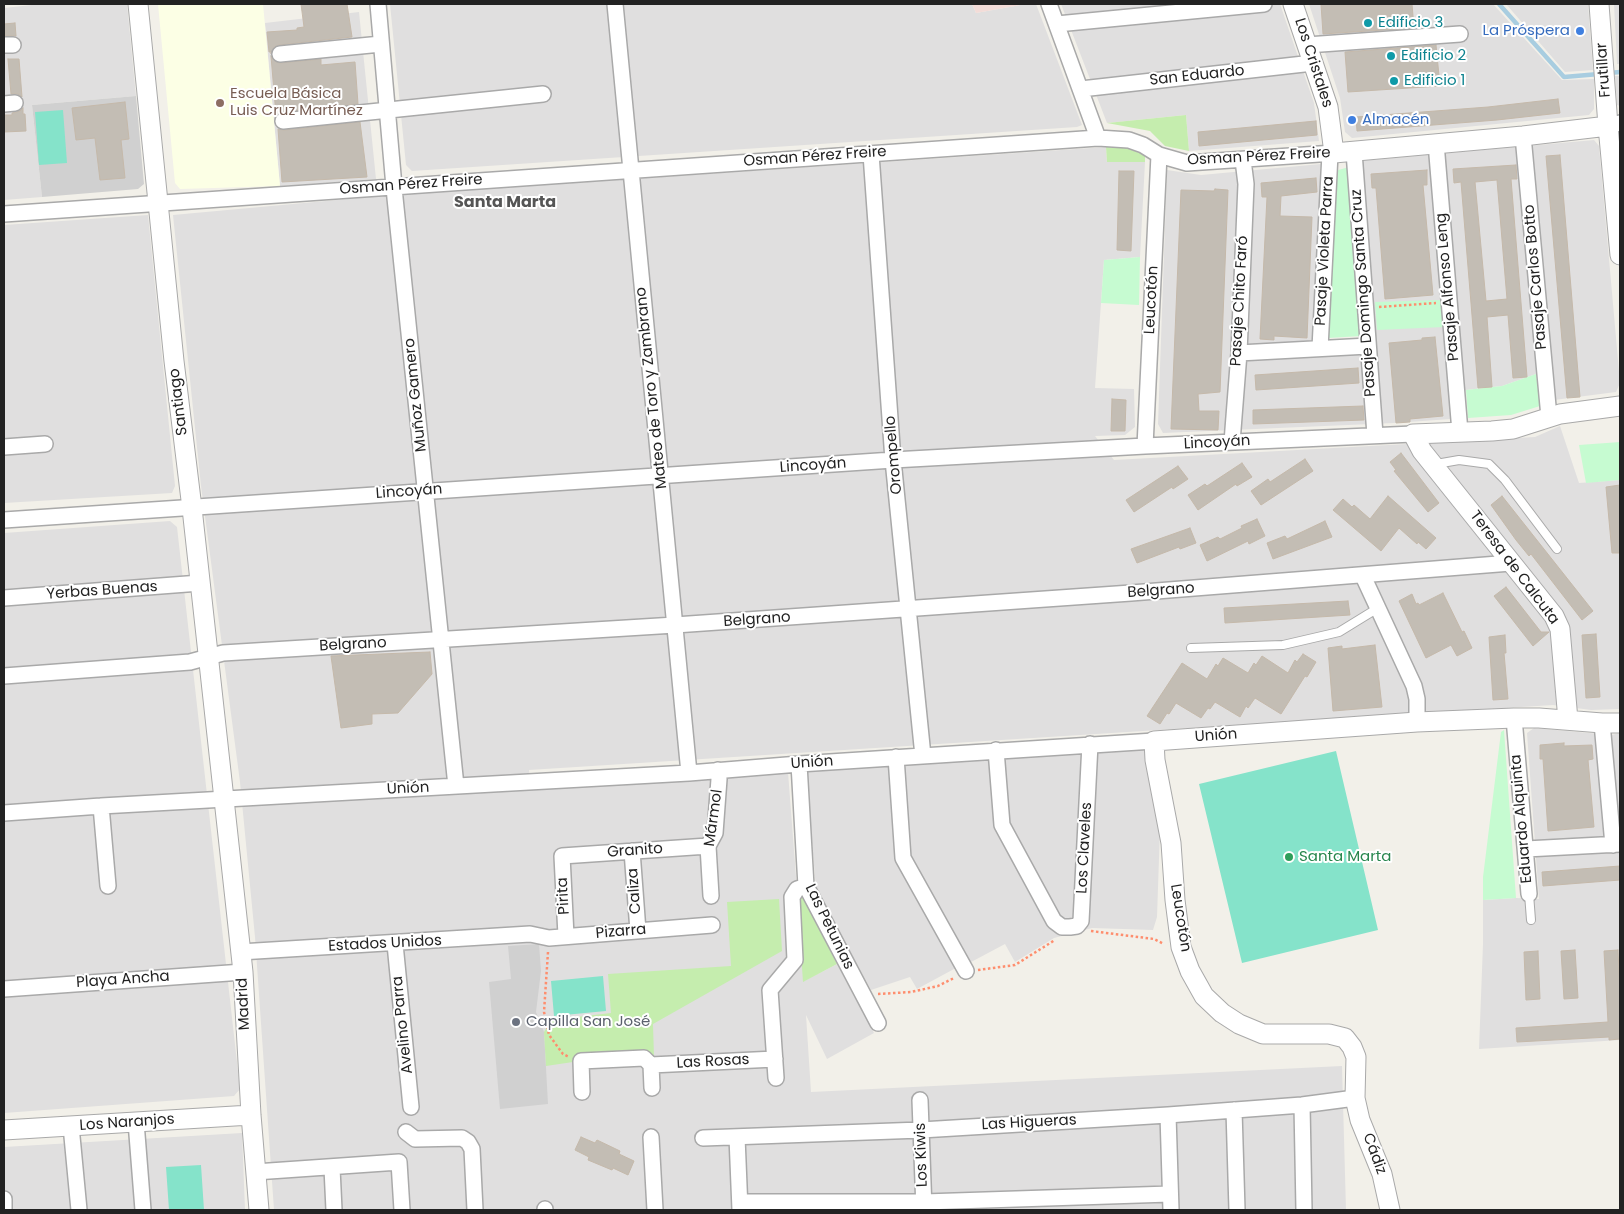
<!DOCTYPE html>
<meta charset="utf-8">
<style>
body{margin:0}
#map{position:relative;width:1624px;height:1214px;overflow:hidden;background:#f2f0e9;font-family:Poppins,sans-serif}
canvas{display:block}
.frame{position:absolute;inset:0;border:5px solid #222;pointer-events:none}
</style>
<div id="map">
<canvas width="1624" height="1214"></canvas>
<div class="frame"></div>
</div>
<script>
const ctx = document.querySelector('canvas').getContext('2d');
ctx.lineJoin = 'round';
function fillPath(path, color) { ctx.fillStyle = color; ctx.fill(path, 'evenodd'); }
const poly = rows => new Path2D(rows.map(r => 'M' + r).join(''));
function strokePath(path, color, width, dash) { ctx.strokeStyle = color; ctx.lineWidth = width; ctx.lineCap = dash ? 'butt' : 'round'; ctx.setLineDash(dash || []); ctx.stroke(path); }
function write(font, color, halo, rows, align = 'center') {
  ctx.font = font + ' Poppins,sans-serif'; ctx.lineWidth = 4; ctx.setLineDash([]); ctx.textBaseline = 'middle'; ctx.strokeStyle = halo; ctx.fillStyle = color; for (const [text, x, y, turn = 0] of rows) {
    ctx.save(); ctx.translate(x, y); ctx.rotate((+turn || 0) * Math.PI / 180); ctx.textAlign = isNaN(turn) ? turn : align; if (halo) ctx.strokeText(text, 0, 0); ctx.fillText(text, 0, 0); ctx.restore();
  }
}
fillPath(poly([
 [41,4,127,4,136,96,32,105,42,197,4,200,4,8],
 [390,4,972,4,976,13,1026,4,1036,4,1082,125,1077,127,412,171,406,165],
 [1061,4,1280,4,1314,103,1319,141,1189,151,1186,115,1107,123],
 [1309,4,1493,4,1562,80,1594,79,1594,109,1589,115,1352,138,1345,132,1340,98],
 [1506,4,1588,4,1593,70,1565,72],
 [1614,4,1620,4,1620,64,1617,64],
 [359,12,376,179,280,186,265,23],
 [1615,76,1620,76,1620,106,1617,105],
 [1594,140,1599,146,1620,383,1616,392,1554,400,1536,374,1502,386,1466,390,1451,419,1394,423,1163,433,1158,424,1167,170,1201,175,1321,164,1312,353,1371,350,1360,161],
 [1106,147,1107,162,1145,162,1140,257,1104,260,1095,388,1134,389,1135,427,1125,435,1095,436,1114,460,1535,437,1560,426,1579,483,1620,480,1620,709,1591,710,1553,705,529,770,531,790,788,772,804,981,837,964,874,1033,827,1059,806,1015,811,1092,1342,1066,1346,1210,274,1210,255,937,240,782,201,486,173,215,380,196],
 [148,215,175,486,172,493,4,503,4,225],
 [170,521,177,527,240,1089,234,1096,4,1113,4,533],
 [1534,728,1611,735,1620,733,1620,1040,1479,1049,1483,944,1483,900,1516,898,1539,899,1527,733],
 [1145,748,1160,829,1157,917,1153,930,1092,928,1054,938,1015,962,1005,944,973,961,954,969,917,989,910,977,871,990,816,889,806,770],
 [242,1133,245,1210,4,1210,4,1147]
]), '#e0dfdf');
fillPath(poly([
 [972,4,1026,4,976,13]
]), '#f3dcd8');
fillPath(poly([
 [158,4,263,4,280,186,180,189,175,183]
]), '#fcffe5');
fillPath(poly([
 [136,96,144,184,138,189,42,197,32,105],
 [539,944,541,971,536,1012,544,1032,548,1104,500,1109,489,982,511,979,508,946]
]), '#d0d0d0');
fillPath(poly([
 [1186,115,1189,151,1165,146,1150,131,1107,123],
 [1106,147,1126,148,1145,155,1145,162,1107,162],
 [803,894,837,964,803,982,797,895],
 [779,899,782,951,653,1024,654,1057,581,1056,573,1062,546,1066,544,1032,551,1020,611,1013,608,974,731,966,727,902]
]), '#c5edae');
fillPath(poly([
 [1349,167,1361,336,1328,338,1335,171],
 [1140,257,1139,305,1101,303,1104,260],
 [1442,300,1444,327,1377,330,1375,302],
 [1536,374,1540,406,1511,415,1468,418,1466,390,1502,386],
 [1620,442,1620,480,1586,483,1579,445],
 [1504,730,1516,898,1483,900,1483,877,1501,732]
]), '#c6fbd1');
fillPath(poly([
 [63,110,67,163,39,165,35,112],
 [1336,751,1378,930,1242,963,1199,784],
 [603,976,606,1011,554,1016,551,981],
 [201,1165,204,1210,169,1210,166,1167]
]), '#85e3ca');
strokePath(poly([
 [1499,4,1564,77,1599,74],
 [1609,73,1620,72]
]), '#a8cde0', 4.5);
const building = poly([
 [301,4,347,4,352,37,279,45,274,47,271,54,271,52,269,52,267,32,297,30,297,28,304,27,301,4],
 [1321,4,1412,4,1414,28,1323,34,1321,4],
 [15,23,16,36,5,36,4,24,15,23],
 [1436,45,1440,86,1348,92,1345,52,1436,45],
 [271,56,276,62,280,63,321,59,321,65,355,62,358,104,282,112,276,115,271,56],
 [8,59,19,59,22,97,18,94,11,94,8,59],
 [1558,99,1560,113,1497,120,1357,131,1356,117,1488,107,1558,99],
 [125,102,129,139,121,140,125,178,100,180,95,138,76,140,72,108,125,102],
 [23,108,23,114,25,114,26,131,4,132,4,115,12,115,12,113,20,111,23,108],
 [1316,121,1317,135,1199,146,1198,132,1316,121],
 [360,122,367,177,282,182,278,129,284,130,360,122],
 [1560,155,1580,397,1567,398,1546,156,1560,155],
 [1516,165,1517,179,1511,179,1527,377,1513,378,1508,315,1487,317,1492,387,1478,388,1461,182,1454,183,1453,169,1516,165],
 [1497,180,1507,299,1486,301,1475,182,1497,180],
 [1427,170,1427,185,1423,185,1433,295,1385,299,1376,188,1372,188,1371,174,1427,170],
 [1119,171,1134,171,1131,251,1117,250,1119,171],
 [1316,178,1317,192,1281,196,1280,216,1312,217,1307,338,1274,336,1274,340,1260,339,1267,197,1262,197,1261,183,1316,178],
 [1215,189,1228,190,1220,392,1198,394,1199,411,1219,411,1218,430,1171,429,1181,190,1214,191,1215,189],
 [1435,337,1443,416,1410,419,1410,422,1396,423,1389,343,1422,340,1422,338,1435,337],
 [1358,368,1359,383,1256,390,1255,375,1358,368],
 [1112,399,1126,400,1125,431,1111,431,1112,399],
 [1363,406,1364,420,1253,424,1253,410,1363,406],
 [1401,453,1439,503,1428,512,1394,471,1396,470,1390,462,1401,453],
 [1305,459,1313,471,1261,505,1251,491,1268,479,1270,482,1305,459],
 [1242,463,1252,477,1237,486,1236,484,1198,510,1188,495,1205,484,1207,486,1242,463],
 [1178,466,1188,479,1173,489,1172,487,1134,512,1126,500,1178,466],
 [1620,485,1620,553,1612,553,1606,487,1620,485],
 [1388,496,1436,538,1426,549,1418,542,1417,544,1399,528,1381,551,1333,510,1343,499,1352,507,1354,505,1370,519,1388,496],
 [1502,496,1593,611,1582,620,1531,554,1529,556,1516,540,1491,505,1502,496],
 [1257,519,1265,536,1249,544,1248,541,1207,561,1200,545,1218,537,1220,539,1242,528,1241,526,1257,519],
 [1325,521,1332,537,1273,559,1267,543,1285,536,1287,539,1325,521],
 [1190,528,1196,543,1180,549,1179,547,1137,563,1131,549,1190,528],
 [1506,587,1541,632,1549,632,1533,646,1494,596,1506,587],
 [1443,593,1462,632,1464,631,1472,648,1457,656,1451,645,1426,658,1399,601,1412,594,1416,604,1418,603,1419,605,1443,593],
 [1348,601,1350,615,1225,623,1224,608,1348,601],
 [1596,634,1600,697,1586,698,1582,635,1596,634],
 [1505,635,1506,653,1504,653,1508,699,1493,700,1489,637,1505,635],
 [1375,645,1382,707,1333,711,1328,648,1342,646,1342,649,1375,645],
 [430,652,432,674,398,713,372,714,372,724,341,728,331,656,430,652],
 [1303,654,1316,662,1307,677,1305,676,1281,714,1255,698,1248,708,1246,706,1240,717,1215,702,1210,709,1208,708,1201,718,1176,703,1169,714,1167,713,1160,724,1147,716,1182,663,1207,679,1216,664,1218,666,1223,658,1248,673,1254,663,1256,665,1262,656,1288,673,1295,660,1297,662,1303,654],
 [1564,743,1564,746,1592,745,1593,759,1588,760,1594,827,1548,831,1543,759,1540,759,1540,745,1564,743],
 [1620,866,1620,880,1543,886,1542,872,1620,866],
 [1575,950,1578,998,1564,999,1561,951,1575,950],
 [1618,950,1620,992,1620,1039,1609,1040,1609,1037,1517,1042,1516,1028,1608,1022,1604,951,1618,950],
 [1538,951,1540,999,1526,1000,1524,952,1538,951],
 [581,1137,595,1143,597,1140,620,1151,619,1154,634,1161,628,1175,613,1168,612,1170,588,1160,589,1157,575,1150,581,1137]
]);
fillPath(building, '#c3bdb4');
strokePath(building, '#c5b9aa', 1);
const service = poly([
 [1436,464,1459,460,1489,464,1505,480,1557,549],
 [1191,648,1283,645,1339,632,1378,608],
 [1529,894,1531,920]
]);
const minor = poly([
 [378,4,395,198,456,786],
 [615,4,689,773],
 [1049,4,1098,138],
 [1057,24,1264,4],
 [4,45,13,45],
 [1307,45,1460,34],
 [280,54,381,44],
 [1081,89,1313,63],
 [4,104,15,103],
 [283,121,543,94],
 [1608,126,1620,123],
 [1523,136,1549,417],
 [1436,143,1460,432],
 [1354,152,1375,435],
 [871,154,893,460,923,756],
 [4,214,1098,138,1129,140,1143,145,1159,155,1187,163,1334,153],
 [1320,348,1330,154],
 [1239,353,1368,346],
 [1232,442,1239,353,1246,184,1243,160],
 [1145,446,1159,155],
 [4,447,45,444],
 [4,520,893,460,1145,446,1413,434],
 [1363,576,1414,686,1417,699,1417,722],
 [4,598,200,583],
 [4,676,190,662,223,653,675,625,1131,593,1511,563],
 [1514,718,1529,894],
 [1602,723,1613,845],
 [996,750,1002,825,1054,921,1062,927,1070,927,1077,926,1081,921,1090,744],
 [896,757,903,858,966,971],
 [799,764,806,886,878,1023],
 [101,806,108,886],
 [4,813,101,806,689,773,799,764,1154,741],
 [1526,849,1620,844],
 [632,851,638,931],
 [711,896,708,846,715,833,719,779,718,770],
 [566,936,562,856,708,846],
 [395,944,411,1107],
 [240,952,530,934,549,938,712,925],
 [4,989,243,972],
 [651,1065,775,1059],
 [776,1078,770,990,795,960,792,897,797,889,806,886],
 [582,1092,581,1061,644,1058,651,1065,652,1088],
 [920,1100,924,1210],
 [1302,1105,1304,1210],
 [1234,1110,1237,1210],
 [1168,1115,1171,1210],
 [136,1122,143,1210],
 [71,1126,79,1210],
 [406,1132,415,1139,462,1138,468,1142,472,1149,475,1210],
 [651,1137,655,1210],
 [737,1137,740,1210],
 [703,1138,921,1130,1168,1115,1302,1105,1355,1098],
 [332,1168,334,1210],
 [255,1172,399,1162,402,1210],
 [4,1199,4,1210],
 [740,1202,924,1202,1170,1194],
 [545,1209,545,1210]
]);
const tertiary = poly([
 [138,4,174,361,192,508,243,972,251,1115,259,1210],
 [1293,4,1328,107,1334,153,1523,136,1608,126],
 [1599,4,1608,126,1620,255],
 [1568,720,1560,629,1554,616,1422,451,1413,434,1492,431,1513,429,1560,414,1620,406],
 [4,1130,251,1115],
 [1390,1210,1382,1174,1360,1120,1355,1098,1356,1057,1352,1047,1345,1038,1329,1034,1263,1034,1239,1024,1222,1013,1204,996,1190,971,1181,947,1175,900,1171,843,1155,760,1154,741,1417,722,1514,718,1539,718,1602,723,1620,723]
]);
strokePath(service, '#a9a9a9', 10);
strokePath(minor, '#a9a9a9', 18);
strokePath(tertiary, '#a9a9a9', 21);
strokePath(poly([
 [1379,307,1436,303],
 [1091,931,1154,939,1164,944],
 [548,952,544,1012,549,1035,563,1054,569,1057],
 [978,970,1015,965,1055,940],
 [878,994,911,992,938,986,954,978]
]), '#fe8e6e', 2.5, [2.5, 2.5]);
strokePath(service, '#fff', 8);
strokePath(minor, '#fff', 15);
strokePath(tertiary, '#fff', 19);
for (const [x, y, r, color] of [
 [1368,23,5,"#0f9aa8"],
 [1580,31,5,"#3f7fe0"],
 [1391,56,5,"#0f9aa8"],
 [1394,81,5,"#0f9aa8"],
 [220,103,5,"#8d6e63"],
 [1352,120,5,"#3f7fe0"],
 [1289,857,5,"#2e9e5b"],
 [516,1022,5,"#6b7280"]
]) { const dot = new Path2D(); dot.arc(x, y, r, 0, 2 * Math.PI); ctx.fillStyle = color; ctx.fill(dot); strokePath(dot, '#fff', 2); }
write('15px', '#0d838f', '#fff', [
 ["Edificio 3",1378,23],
 ["Edificio 2",1401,56],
 ["Edificio 1",1404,81]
], 'left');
write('15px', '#366cbe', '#fff', [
 ["La Próspera",1570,31],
 ["Almacén",1362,120,"left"]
], 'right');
write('15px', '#222', '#fff', [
 ["Los Cristales",1313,63,72],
 ["Frutillar",1604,70,-94],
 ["San Eduardo",1197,76,-6],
 ["Osman Pérez Freire",815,157,-4],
 ["Osman Pérez Freire",1259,157,-3],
 ["Osman Pérez Freire",411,185,-4],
 ["Pasaje Violeta Parra",1325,251,-87],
 ["Pasaje Carlos Botto",1536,277,-95],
 ["Pasaje Alfonso Leng",1448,287,-95],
 ["Pasaje Domingo Santa Cruz",1364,293,-94],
 ["Leucotón",1152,300,-87],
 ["Pasaje Chito Faró",1240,301,-87],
 ["Mateo de Toro y Zambrano",652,388,-96],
 ["Muñoz Gamero",416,395,-96],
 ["Santiago",179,402,-97],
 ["Lincoyán",1217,443,-3],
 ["Orompello",894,455,-95],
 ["Lincoyán",813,466,-4],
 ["Lincoyán",409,492,-4],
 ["Teresa de Calcuta",1514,568,53],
 ["Yerbas Buenas",102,591,-4],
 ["Belgrano",1161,591,-4],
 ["Belgrano",757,620,-4],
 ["Belgrano",353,645,-3],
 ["Unión",1216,736,-4],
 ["Unión",812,763,-4],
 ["Unión",408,789,-3],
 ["Mármol",714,818,-82],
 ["Eduardo Alquinta",1522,819,-95],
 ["Los Claveles",1085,848,-87],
 ["Granito",635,851,-4],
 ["Caliza",635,891,-94],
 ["Pirita",564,896,-93],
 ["Leucotón",1180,918,81],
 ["Las Petunias",829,927,64],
 ["Pizarra",621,932,-5],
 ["Estados Unidos",385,944,-3],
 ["Playa Ancha",123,980,-4],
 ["Madrid",244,1004,-93],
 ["Avelino Parra",403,1025,-96],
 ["Las Rosas",713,1062,-3],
 ["Los Naranjos",127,1123,-4],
 ["Las Higueras",1029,1123,-3],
 ["Cádiz",1374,1154,70],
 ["Los Kiwis",922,1155,-92]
]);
write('15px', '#785e54', '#fff', [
 ["Escuela Básica",230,94],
 ["Luis Cruz Martínez",230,111]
], 'left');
write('15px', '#27864d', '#fff', [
 ["Santa Marta",1299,857]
], 'left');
write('15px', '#5b616d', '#fff', [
 ["Capilla San José",526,1022]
], 'left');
write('bold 16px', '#555', '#fff', [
 ["Santa Marta",505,203]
]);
</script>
